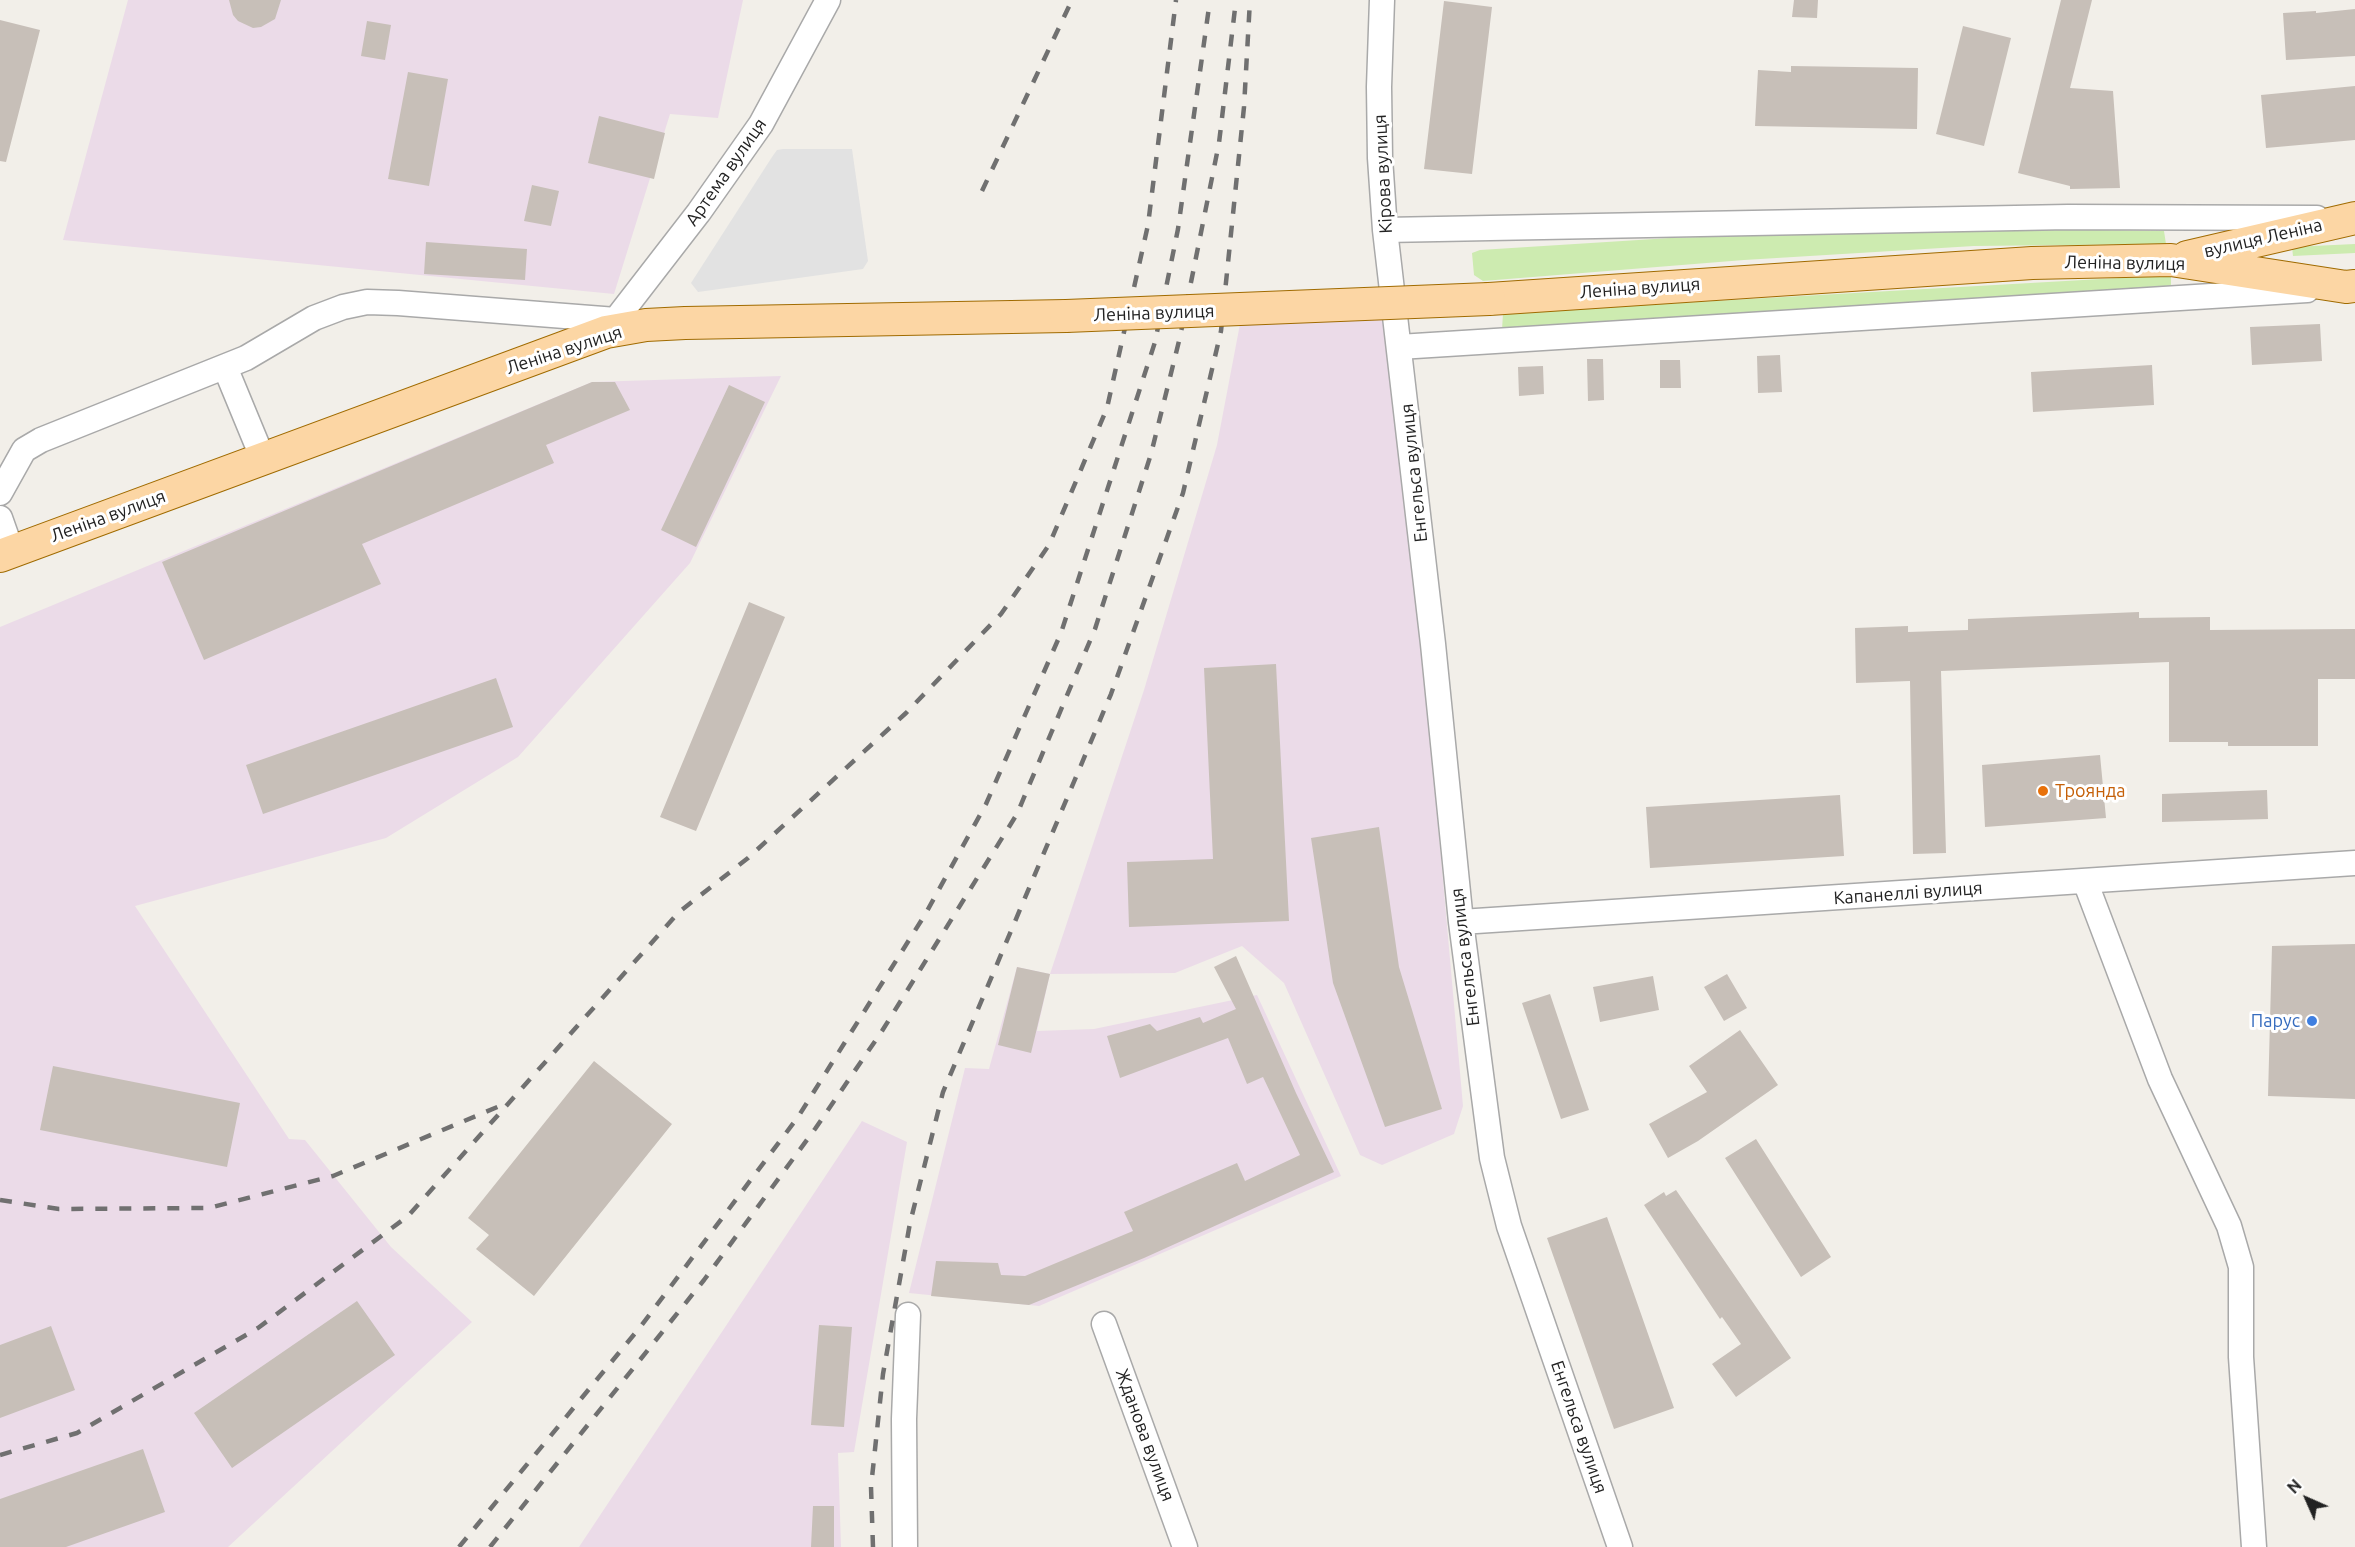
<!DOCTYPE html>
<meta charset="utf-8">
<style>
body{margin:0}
#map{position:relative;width:2355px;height:1547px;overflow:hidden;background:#f2efe9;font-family:Ubuntu,sans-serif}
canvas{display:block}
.north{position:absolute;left:2277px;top:1469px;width:60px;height:60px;-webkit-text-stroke:4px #fff;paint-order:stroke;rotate:315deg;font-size:16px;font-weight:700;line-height:24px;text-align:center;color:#222}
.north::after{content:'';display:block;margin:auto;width:21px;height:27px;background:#222;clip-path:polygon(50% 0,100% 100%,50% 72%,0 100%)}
</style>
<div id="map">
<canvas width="2355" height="1547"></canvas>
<div class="north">N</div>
</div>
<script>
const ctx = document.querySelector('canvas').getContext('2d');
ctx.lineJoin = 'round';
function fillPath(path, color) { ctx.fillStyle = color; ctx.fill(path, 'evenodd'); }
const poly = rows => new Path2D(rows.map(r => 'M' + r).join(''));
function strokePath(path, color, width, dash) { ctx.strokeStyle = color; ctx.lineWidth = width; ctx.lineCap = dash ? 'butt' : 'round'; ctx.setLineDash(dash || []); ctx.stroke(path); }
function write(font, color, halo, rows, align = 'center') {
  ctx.font = font + ' Ubuntu,sans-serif'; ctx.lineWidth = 6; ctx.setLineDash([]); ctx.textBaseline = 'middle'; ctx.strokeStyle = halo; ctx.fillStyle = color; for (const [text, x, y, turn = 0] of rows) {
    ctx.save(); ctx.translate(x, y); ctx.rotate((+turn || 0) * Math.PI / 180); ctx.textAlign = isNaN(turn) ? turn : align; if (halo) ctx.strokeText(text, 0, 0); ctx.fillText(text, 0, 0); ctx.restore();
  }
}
fillPath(poly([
 [128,0,743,0,718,118,670,114,614,294,63,240],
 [1387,318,1414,553,1463,1106,1454,1134,1382,1165,1360,1155,1284,983,1242,946,1175,973,1050,974,1037,1031,1094,1029,1257,995,1341,1176,1039,1306,909,1293,965,1068,989,1069,1017,967,1050,974,1144,690,1217,445,1240,324],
 [781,376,690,563,518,757,386,838,135,906,289,1139,305,1140,391,1247,472,1322,228,1547,0,1547,0,627,592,382],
 [862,1121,907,1142,854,1452,838,1453,841,1547,579,1547]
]), '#ebdbe8');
fillPath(poly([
 [1972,228,2164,231,2166,244,1974,246,1744,260,1483,281,1474,275,1472,253,1480,250,1670,238],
 [2355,244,2355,253,2293,256,2292,247],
 [2171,275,2171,289,1502,330,1503,313]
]), '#cdebb0');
fillPath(poly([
 [783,149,852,149,868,261,863,269,698,292,691,283,772,157,777,150]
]), '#e2e2e2');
fillPath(poly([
 [229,0,281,0,275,19,261,27,253,28,238,21,233,15],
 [1794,0,1818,0,1817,18,1792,17],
 [2061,0,2092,0,2070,88,2113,91,2120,188,2070,189,2070,186,2018,173],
 [1444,1,1492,7,1472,174,1424,169],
 [2355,9,2355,56,2286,60,2283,13,2316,11,2316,13],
 [0,20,40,30,6,162,0,161],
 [367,21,391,25,385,60,361,56],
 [1963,26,2011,38,1984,146,1936,134],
 [1791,66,1918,68,1917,129,1755,126,1758,70,1791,72],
 [408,72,448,79,429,186,388,179],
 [2355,86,2355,140,2266,148,2261,95],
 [599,116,665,133,654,179,588,163],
 [532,185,559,191,551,226,524,221],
 [426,242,527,249,525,280,424,274],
 [2320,324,2322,361,2252,365,2250,327],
 [1780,355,1782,392,1758,393,1757,356],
 [1587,359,1603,359,1604,400,1588,401],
 [1660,360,1680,360,1681,388,1660,388],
 [2152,365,2154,405,2033,412,2031,372],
 [1543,366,1544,394,1519,396,1518,367],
 [592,382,615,382,630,410,546,445,554,463,362,544,381,584,204,660,162,562],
 [729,385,765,402,696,547,661,530],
 [749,602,785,617,696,831,660,817],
 [2139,612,2139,618,2210,617,2210,630,2355,629,2355,679,2318,679,2318,746,2228,746,2228,742,2169,742,2169,662,1941,671,1946,853,1913,854,1910,681,1856,683,1855,628,1908,626,1908,632,1968,630,1968,619],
 [1276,664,1289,921,1129,927,1127,862,1213,859,1204,668],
 [496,678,513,727,263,814,246,765],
 [2100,755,2106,818,1985,827,1982,765],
 [2267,790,2268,819,2162,822,2162,794],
 [1840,795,1844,856,1650,868,1646,807],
 [1379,827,1399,967,1442,1109,1385,1127,1333,983,1311,838],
 [2355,944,2355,1099,2268,1096,2272,946],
 [1236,956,1296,1093,1334,1172,1144,1258,1029,1305,931,1296,936,1261,998,1263,1001,1275,1025,1276,1133,1231,1124,1212,1237,1163,1245,1181,1300,1155,1263,1077,1247,1084,1228,1038,1120,1078,1107,1036,1150,1024,1157,1031,1200,1017,1203,1023,1236,1009,1214,967],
 [1017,967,1050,974,1031,1053,998,1045],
 [1727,974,1747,1008,1724,1021,1704,987],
 [1653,976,1659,1010,1600,1022,1593,987],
 [1550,994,1589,1110,1561,1119,1522,1003],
 [1740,1030,1778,1085,1698,1141,1668,1158,1649,1124,1707,1092,1689,1066],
 [594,1061,672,1124,534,1296,476,1249,489,1235,468,1218],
 [53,1066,240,1103,227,1167,40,1130],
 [1756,1139,1831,1257,1801,1277,1725,1158],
 [1676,1190,1791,1358,1736,1397,1712,1364,1741,1344,1722,1317,1720,1319,1644,1205,1664,1192,1666,1196],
 [1607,1217,1674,1408,1614,1429,1547,1238],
 [357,1301,395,1355,232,1468,194,1413],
 [819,1325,852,1327,844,1427,811,1425],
 [51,1326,75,1390,0,1418,0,1345],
 [143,1449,165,1512,66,1547,0,1547,0,1499],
 [813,1506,834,1506,834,1547,811,1547]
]), '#c7bfb8');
const minor = poly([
 [1382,0,1379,87,1380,158,1385,230,1433,644,1461,922,1492,1158,1509,1226,1620,1547],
 [1385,230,2068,217,2317,218],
 [607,331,699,212,761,124,828,0],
 [1399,347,2307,290],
 [225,367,263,459],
 [0,493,24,450,41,440,246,358,314,318,343,307,367,302,398,303,616,320],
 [0,518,12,552],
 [2085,881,2160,1079,2229,1226,2241,1267,2241,1357,2254,1547],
 [1461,922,2355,863],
 [1104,1324,1185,1547],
 [905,1547,904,1419,908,1315]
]);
const major = poly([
 [2187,257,2355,218],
 [1489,299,2032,263,2171,260,2346,287,2355,286],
 [0,556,606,332,646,325,685,323,1066,316]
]);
strokePath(minor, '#a9a9a9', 27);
strokePath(major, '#a06b00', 34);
strokePath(minor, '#fff', 24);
strokePath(major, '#fcd6a4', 32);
strokePath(poly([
 [982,191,1072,0],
 [0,1200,59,1209,209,1208,333,1176,507,1103],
 [0,1455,77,1433,258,1328,408,1216,679,912,748,858,906,713,1001,614,1049,545,1107,408,1148,225,1176,0],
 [459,1547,641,1326,798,1117,926,913,986,804,1061,633,1155,342,1178,229,1210,0],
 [490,1547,704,1280,815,1129,882,1031,1017,814,1095,629,1151,454,1180,337,1219,143,1236,0],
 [873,1547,871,1487,883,1374,910,1223,943,1092,1111,694,1183,493,1221,331,1244,107,1250,0]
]), '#707070', 4.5, [12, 12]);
const majorBridge = poly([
 [1066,316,1489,299]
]);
strokePath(majorBridge, '#a06b00', 34, []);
strokePath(majorBridge, '#fcd6a4', 32);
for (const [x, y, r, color] of [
 [2043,791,6,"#e8710a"],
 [2312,1021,6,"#3f7fe0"]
]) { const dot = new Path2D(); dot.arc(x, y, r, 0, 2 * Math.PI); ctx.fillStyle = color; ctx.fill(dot); strokePath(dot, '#fff', 2); }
write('18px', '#222', '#fff', [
 ["Артема вулиця",726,172,-55],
 ["Кірова вулиця",1383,174,-93],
 ["вулиця Леніна",2263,238,-13],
 ["Леніна вулиця",2125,263,1],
 ["Леніна вулиця",1640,288,-4],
 ["Леніна вулиця",1154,313,-2],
 ["Леніна вулиця",564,350,-18],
 ["Енгельса вулиця",1414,473,-96],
 ["Леніна вулиця",108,516,-20],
 ["Капанеллі вулиця",1908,893,-4],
 ["Енгельса вулиця",1465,957,-97],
 ["Енгельса вулиця",1579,1427,71],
 ["Жданова вулиця",1145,1435,70]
]);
write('18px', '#c56008', '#fff', [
 ["Троянда",2055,791]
], 'left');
write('18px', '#366cbe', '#fff', [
 ["Парус",2300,1021]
], 'right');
</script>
